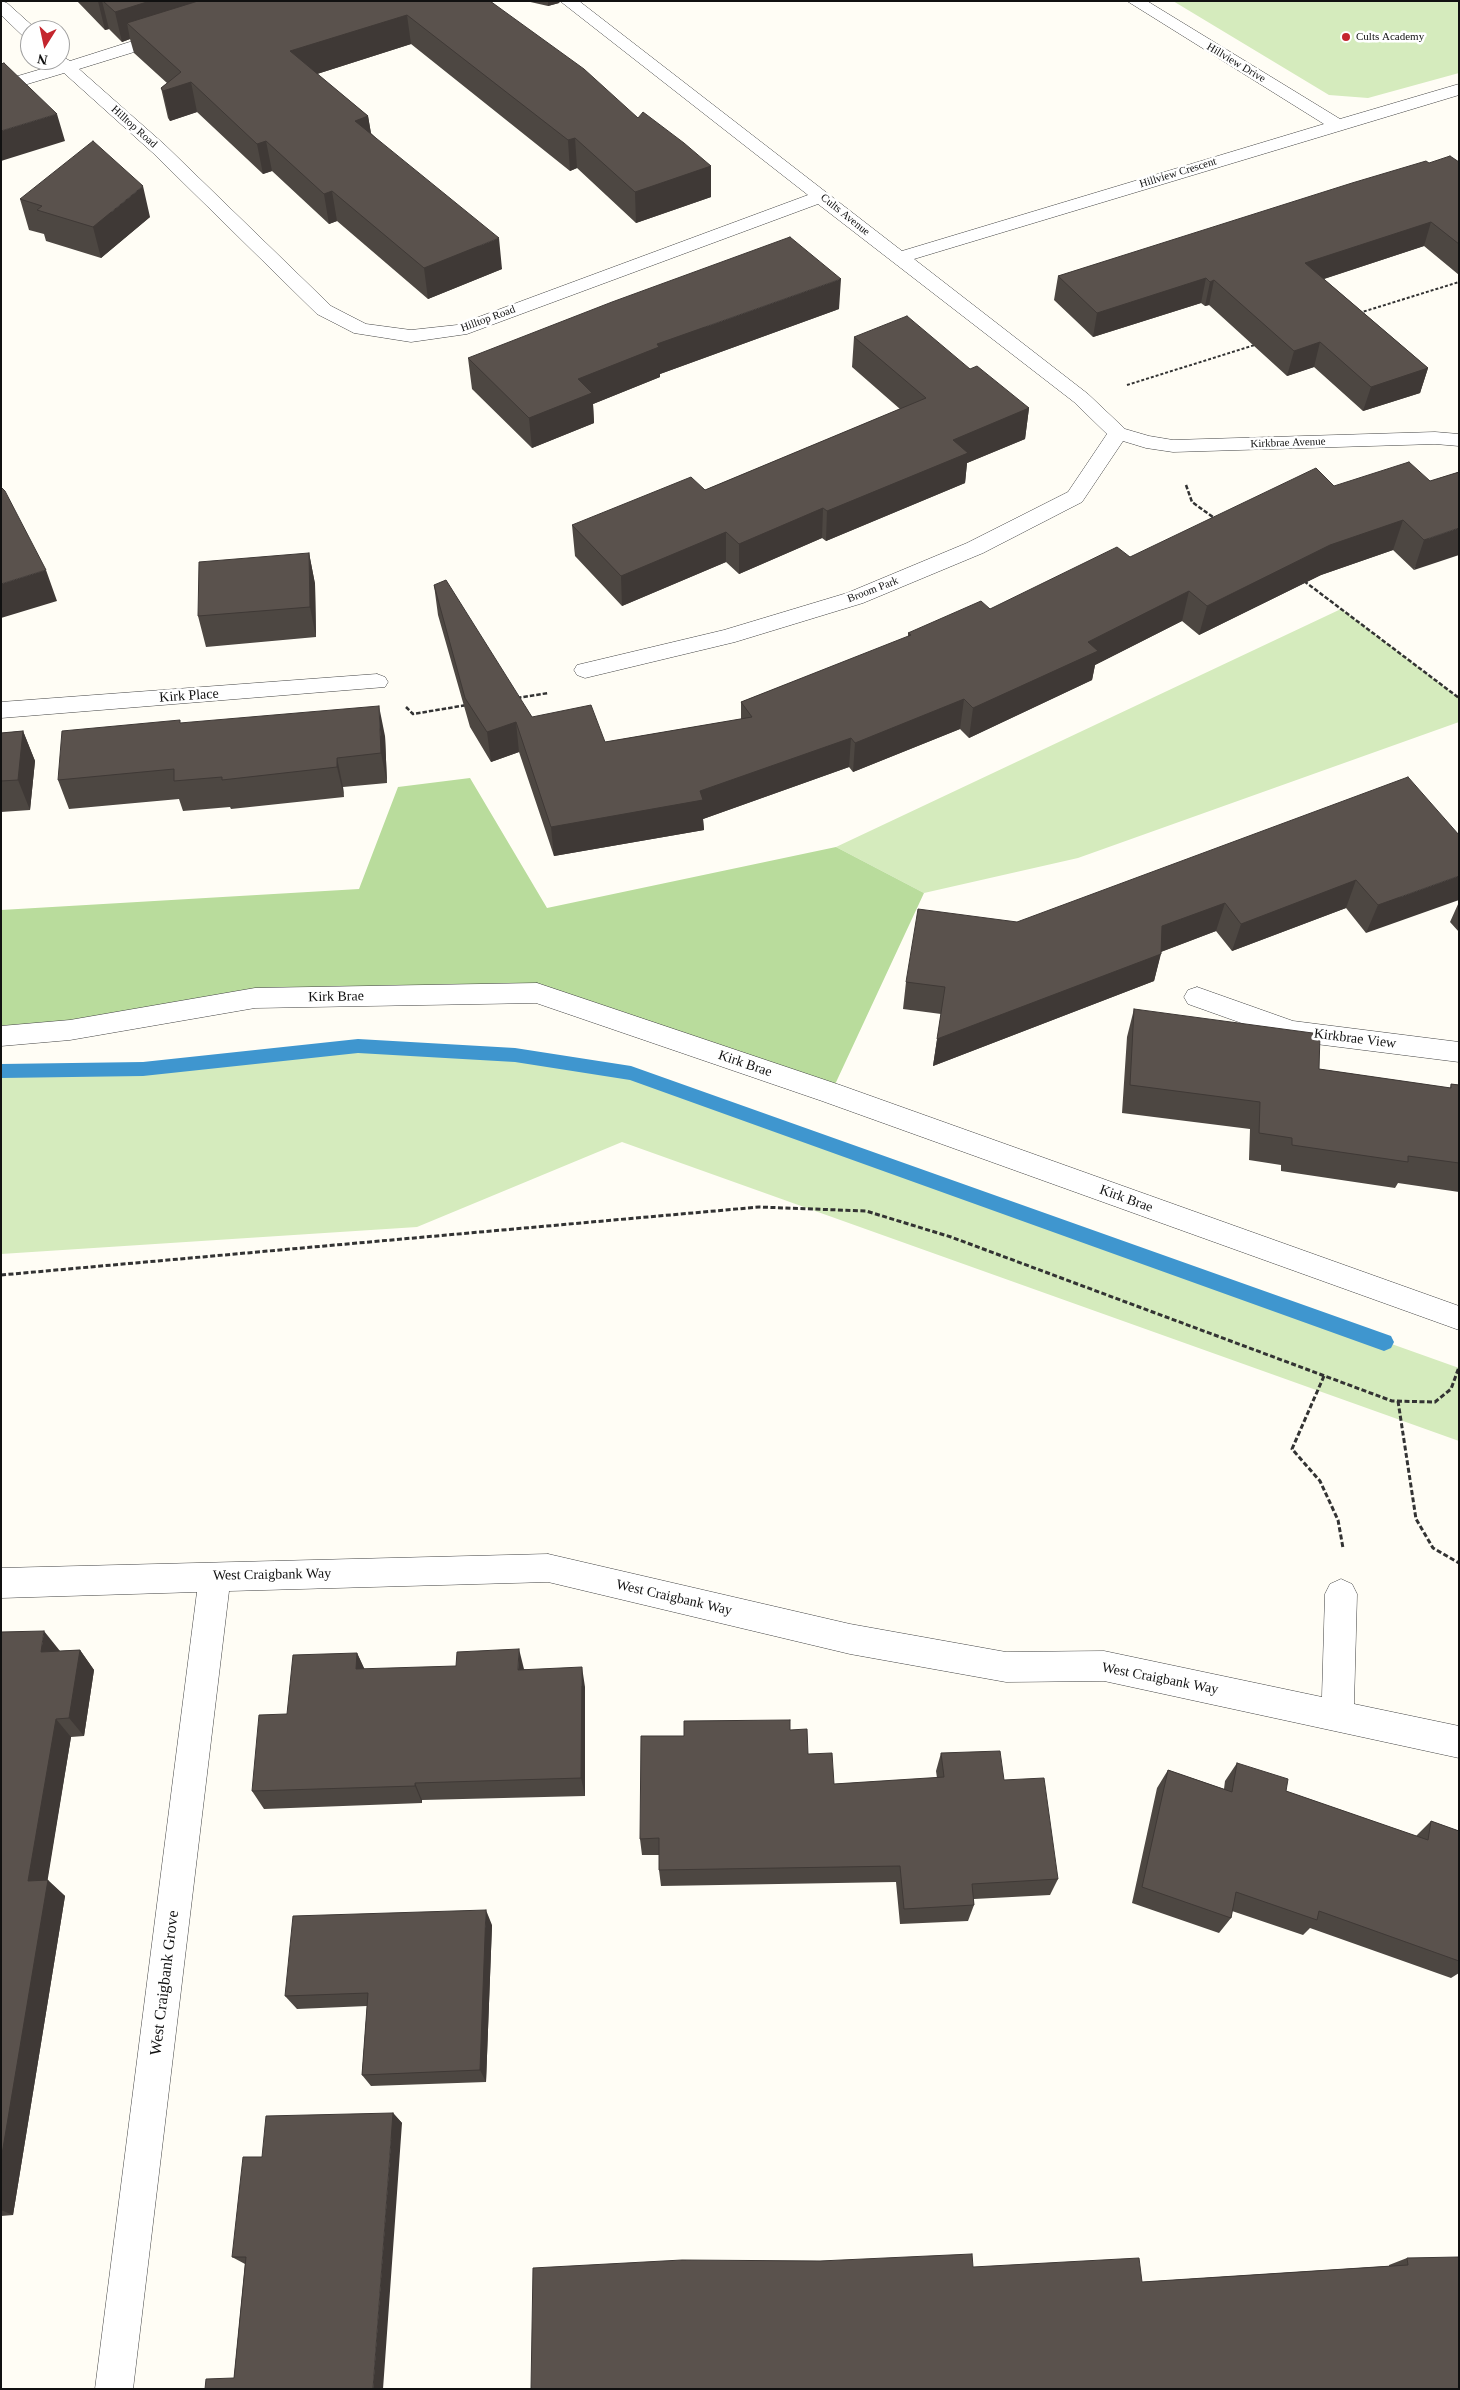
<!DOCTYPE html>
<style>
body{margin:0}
#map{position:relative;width:1460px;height:2390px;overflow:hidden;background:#fffdf5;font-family:Georgia,serif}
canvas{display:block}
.frame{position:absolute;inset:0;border:2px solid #111;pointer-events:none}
.north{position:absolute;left:20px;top:20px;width:50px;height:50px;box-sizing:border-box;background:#fff;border:1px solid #a0a0a0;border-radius:50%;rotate:190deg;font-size:14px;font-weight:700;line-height:20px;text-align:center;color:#111}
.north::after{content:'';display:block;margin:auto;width:18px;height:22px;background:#c4262e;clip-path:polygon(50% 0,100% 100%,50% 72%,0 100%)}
</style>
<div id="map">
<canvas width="1460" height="2390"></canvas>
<div class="frame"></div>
<div class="north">N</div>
</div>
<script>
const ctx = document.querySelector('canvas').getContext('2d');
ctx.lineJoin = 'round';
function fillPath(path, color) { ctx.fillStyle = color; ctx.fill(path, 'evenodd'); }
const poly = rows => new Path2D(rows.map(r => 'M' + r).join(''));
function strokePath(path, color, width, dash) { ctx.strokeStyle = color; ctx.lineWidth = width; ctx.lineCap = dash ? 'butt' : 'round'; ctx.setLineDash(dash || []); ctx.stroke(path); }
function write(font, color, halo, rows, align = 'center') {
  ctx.font = font + ' Georgia,serif'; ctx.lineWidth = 5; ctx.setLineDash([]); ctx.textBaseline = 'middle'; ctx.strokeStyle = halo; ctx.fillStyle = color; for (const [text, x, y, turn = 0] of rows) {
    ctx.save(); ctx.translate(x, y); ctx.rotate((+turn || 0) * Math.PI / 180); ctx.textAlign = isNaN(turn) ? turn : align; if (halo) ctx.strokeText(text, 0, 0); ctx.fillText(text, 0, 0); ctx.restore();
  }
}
fillPath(poly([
 [1173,1,1459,1,1459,73,1368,98,1329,95],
 [1341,609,1459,698,1459,722,1078,858,924,893,836,847],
 [358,1046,515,1055,631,1073,1459,1368,1459,1441,622,1142,417,1227,1,1254,1,1071,143,1069]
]), '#d5ebbd');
fillPath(poly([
 [470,778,547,908,836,847,924,893,831,1093,537,993,255,998,1,1036,1,910,359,889,398,787]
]), '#b9dc9c');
fillPath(poly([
 [358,1039,515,1048,631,1066,1391,1336,1394,1342,1391,1348,1384,1351,630,1080,515,1062,358,1053,143,1076,1,1078,1,1064,143,1062,358,1039]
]), '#3f96cf');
const minor = poly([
 [1,1,7,3,36,29,30,30,30,38,24,37,1,15,1,1],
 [560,1,579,1,902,251,1324,124,1127,1,1147,1,1340,119,1459,84,1459,95,914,259,1088,394,1125,429,1149,436,1173,440,1435,432,1459,434,1459,446,1435,444,1173,452,1146,448,1123,441,1082,502,983,553,863,603,735,642,585,678,577,675,574,670,577,665,724,630,847,593,967,543,1068,492,1107,434,1074,402,818,204,467,334,411,342,354,333,317,314,153,153,64,73,1,92,1,81,55,65,51,60,60,60,60,55,70,61,161,32,173,32,175,36,173,40,79,69,165,145,331,306,366,324,411,330,457,325,808,195,560,1],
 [377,674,385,677,388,682,385,687,1,718,1,702,377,674],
 [1197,987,1293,1021,1459,1042,1459,1062,1292,1041,1188,1004,1184,997,1188,990,1197,987],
 [548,1554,850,1624,1006,1652,1104,1651,1322,1697,1325,1594,1330,1584,1341,1579,1352,1584,1357,1594,1354,1704,1459,1726,1459,1758,1104,1681,1006,1682,850,1654,548,1582,229,1591,133,2389,95,2389,197,1592,1,1598,1,1568,548,1554]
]);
const tertiary = poly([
 [537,983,840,1085,1459,1306,1459,1330,822,1101,536,1003,255,1008,70,1040,1,1046,1,1026,70,1020,255,988,537,983]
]);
strokePath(minor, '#444', 1);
strokePath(tertiary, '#444', 1);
strokePath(poly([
 [1359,313,1459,282],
 [1127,385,1258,344]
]), '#333', 2, [3, 2]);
strokePath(poly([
 [1186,485,1192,502,1217,520],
 [1304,581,1459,698],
 [517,698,548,693],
 [406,707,413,714,467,705]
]), '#333', 2.5, [4.5, 2]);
strokePath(poly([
 [1,1275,759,1207,866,1211,951,1237,1392,1401,1435,1402,1451,1389,1459,1367],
 [1324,1376,1292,1449,1320,1481,1338,1520,1343,1548],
 [1398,1401,1416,1519,1433,1548,1459,1563]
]), '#333', 3, [5, 2.5]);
fillPath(minor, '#fff');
fillPath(tertiary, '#fff');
fillPath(poly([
 [77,1,490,1,638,118,711,166,711,197,636,223,577,168,570,171,411,44,317,74,368,116,371,133,502,269,428,299,337,221,329,224,272,171,263,174,197,112,170,121,168,118,161,88,167,83,134,53,130,39,122,42,109,29,105,30],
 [526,1,560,1,559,3,548,6],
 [1459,162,1459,275,1424,246,1324,279,1428,368,1420,393,1363,411,1314,367,1287,376,1209,305,1205,306,1201,303,1093,337,1054,300,1058,276,1429,163],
 [20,199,150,217,101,258,46,241,44,234,29,230],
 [839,309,660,374,660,377,593,404,594,423,532,448,472,389,468,358],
 [854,337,970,369,1029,408,1025,439,967,463,965,483,826,541,822,538,739,574,726,562,622,606,575,556,572,525,705,490,900,409,852,367],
 [1459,472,1414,570,1393,550,1321,575,1199,635,1182,621,1095,665,1092,680,969,738,960,729,853,772,849,767,703,819,704,830,554,856,519,752,491,762,470,727,438,615,434,585,532,717,605,742,741,719,741,702,908,637,908,633,990,609,1130,557,1334,486,1430,481],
 [309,553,315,584,316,637,206,647,198,616],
 [181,723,385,736,387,783,343,787,344,797,231,809,230,807,183,811,179,799,69,809,58,780],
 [23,731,35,761,30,810,1,812,1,733],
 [1459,835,1366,933,1346,908,1232,951,1216,931,1161,952,1154,981,933,1066,941,1014,903,1009,906,982,1017,922],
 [1459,902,1459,932,1450,922],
 [1134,1009,1319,1069,1450,1088,1451,1084,1459,1085,1459,1192,1398,1183,1395,1188,1281,1171,1281,1165,1249,1160,1250,1129,1122,1113,1127,1037],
 [1,1632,60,1651,80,1650,94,1670,84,1736,71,1737,47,1880,65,1896,13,2215,1,2216],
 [357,1653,364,1669,524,1669,585,1687,585,1796,422,1800,422,1803,264,1809,252,1791,287,1714],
 [790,1730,808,1754,834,1784,937,1778,936,1771,941,1753,1004,1780,1058,1879,1050,1895,974,1899,974,1905,968,1921,900,1924,896,1882,661,1886,659,1870,659,1855,642,1855,640,1839,684,1736],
 [1237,1763,1286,1791,1416,1836,1431,1821,1459,1831,1459,1973,1451,1978,1310,1928,1303,1935,1232,1911,1231,1918,1219,1933,1132,1903,1157,1788,1168,1770,1224,1789,1225,1781],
 [492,1925,486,2082,371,2086,362,2075,367,2006,297,2009,285,1996],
 [393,2113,402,2123,234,2378,245,2264,232,2257,262,2157],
 [1407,2258,1459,2389,973,2267,1142,2282,1389,2266,1389,2265]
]), '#4d4742');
fillPath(poly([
 [98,1,102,1,109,29,105,30],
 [150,1,253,1,127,23,130,39,122,42,115,12],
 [548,1,560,1,559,3,548,6],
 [407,15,411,44,295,81,290,51],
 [191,82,197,112,170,121,163,91],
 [57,114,65,141,1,161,1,131],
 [368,116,373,146,355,121],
 [575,138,577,168,570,171,568,140],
 [266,141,272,171,263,174,257,144],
 [711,166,711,197,636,223,635,192],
 [143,186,150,217,101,258,93,227],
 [332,191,337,221,329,224,324,194],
 [1431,222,1424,246,1299,287,1305,263],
 [499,238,502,269,428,299,424,268],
 [1206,278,1201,303,1093,337,1097,313],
 [841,279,839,309,660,374,660,377,593,404,594,423,532,448,529,418,578,379,657,344],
 [1214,280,1209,305,1205,306,1210,282],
 [1320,342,1314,367,1287,376,1294,351],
 [1428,368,1420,393,1363,411,1371,387],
 [1029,408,1025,439,967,463,965,483,826,541,827,511,953,440],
 [823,508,822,538,739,574,739,544],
 [1403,520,1393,550,1321,575,1199,635,1207,606,1330,545],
 [1459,528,1459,555,1414,570,1424,540],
 [726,532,726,562,622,606,621,576],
 [309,553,315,584,316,637,310,607],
 [46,570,57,601,1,618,1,584],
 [1189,591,1182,621,1095,665,1092,680,969,738,973,708,1088,642],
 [964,699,960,729,853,772,855,743],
 [379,706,385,736,387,783,381,753],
 [516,722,519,752,491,762,487,732],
 [23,731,35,761,30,810,18,780],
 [851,738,849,767,703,819,704,830,554,856,551,827,700,791],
 [337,758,343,787,344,797,337,767],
 [1459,876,1459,900,1366,933,1378,905],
 [1356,880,1346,908,1232,951,1241,924],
 [1225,903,1216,931,1155,954,1162,926],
 [1161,954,1154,981,933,1066,937,1039],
 [44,1631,60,1651,41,1652],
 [519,1649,524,1669,518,1670],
 [80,1650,94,1670,84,1736,69,1718],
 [357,1653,366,1672,356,1669],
 [582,1667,585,1687,585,1796,581,1778],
 [56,1719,71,1737,45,1896,28,1881],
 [415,1783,422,1800,422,1803,415,1786],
 [48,1880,65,1896,13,2215,1,2210,1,2160],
 [486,1910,492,1925,486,2082,480,2070],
 [393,2113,402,2123,383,2389,373,2389]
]), '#3f3936');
const building = poly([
 [103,1,150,1,115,12,103,1],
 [198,1,490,1,584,69,638,118,643,112,684,143,711,166,635,192,575,138,568,140,407,15,290,51,368,116,355,121,499,238,424,268,332,191,324,194,266,141,257,144,191,82,163,91,161,88,181,72,127,23,198,1],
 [4,63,57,114,1,131,1,64,4,63],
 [93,141,143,186,93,227,37,210,42,206,20,199,93,141],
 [1450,156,1459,162,1459,244,1431,222,1305,263,1428,368,1371,387,1320,342,1294,351,1214,280,1210,282,1206,278,1097,313,1058,276,1352,183,1426,161,1429,163,1450,156],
 [790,237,841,279,657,344,659,347,578,379,592,393,529,418,468,358,612,302,790,237],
 [907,316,970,369,977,366,1029,408,953,440,968,453,827,511,823,508,739,544,726,532,621,576,572,525,691,477,705,490,926,398,854,337,907,316],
 [1409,462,1430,481,1459,472,1459,528,1424,540,1403,520,1330,545,1207,606,1189,591,1088,642,1098,651,973,708,964,699,855,743,851,738,700,791,703,800,551,827,516,722,487,732,465,698,434,585,446,580,532,717,591,705,605,742,752,717,741,702,911,635,908,633,981,601,990,609,1117,547,1130,557,1316,468,1334,486,1409,462],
 [1,487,5,491,46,570,1,584,1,487],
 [309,553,310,607,198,616,199,562,309,553],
 [379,706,381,753,337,758,337,767,222,780,222,777,174,781,174,769,58,780,62,731,180,720,180,723,379,706],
 [23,731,18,780,1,781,1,733,23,731],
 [1408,777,1459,835,1459,876,1378,905,1356,880,1241,924,1225,903,1162,926,1161,954,937,1039,945,987,906,982,918,909,1017,922,1408,777],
 [1134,1009,1320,1034,1319,1069,1451,1088,1451,1084,1459,1085,1459,1163,1408,1156,1408,1162,1292,1145,1292,1138,1259,1133,1260,1102,1130,1085,1134,1009],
 [44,1631,41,1652,80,1650,69,1718,56,1719,28,1881,48,1880,1,2160,1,1632,44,1631],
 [519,1649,518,1670,582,1667,581,1778,415,1783,415,1786,252,1791,259,1715,287,1714,293,1655,357,1653,356,1669,456,1666,457,1652,519,1649],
 [790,1720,790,1730,807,1729,808,1754,832,1753,834,1784,944,1777,941,1753,1000,1751,1004,1780,1044,1778,1058,1879,972,1884,974,1905,904,1909,900,1866,659,1870,659,1838,640,1839,641,1736,684,1736,684,1721,790,1720],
 [1237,1763,1288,1779,1286,1791,1428,1840,1431,1821,1459,1831,1459,1961,1319,1911,1317,1920,1236,1892,1231,1918,1142,1887,1168,1770,1232,1792,1237,1763],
 [486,1910,480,2070,362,2075,368,1993,285,1996,293,1916,486,1910],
 [393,2113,373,2389,205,2389,206,2379,234,2378,246,2257,232,2257,243,2157,262,2157,266,2116,393,2113],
 [972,2254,973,2267,1139,2258,1142,2282,1408,2265,1407,2258,1459,2257,1459,2389,531,2389,533,2268,682,2260,820,2261,972,2254]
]);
fillPath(building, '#5a524d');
strokePath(building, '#3f3936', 1);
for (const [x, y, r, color] of [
 [1346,37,5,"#c4262e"]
]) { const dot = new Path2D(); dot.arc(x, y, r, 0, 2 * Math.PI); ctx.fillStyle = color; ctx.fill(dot); strokePath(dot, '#fff', 2); }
write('11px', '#111', '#fff', [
 ["Cults Academy",1356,37]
], 'left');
write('11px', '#111', '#fff', [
 ["Hillview Drive",1236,63,31],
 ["Hilltop Road",134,127,42],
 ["Hillview Crescent",1178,173,-17],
 ["Cults Avenue",845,215,39],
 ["Hilltop Road",488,319,-20],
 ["Kirkbrae Avenue",1288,443,-2],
 ["Broom Park",873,590,-21]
]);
write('14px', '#111', '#fff', [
 ["Kirk Place",189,696,-4],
 ["Kirk Brae",336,997,-1],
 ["Kirkbrae View",1355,1039,7],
 ["Kirk Brae",745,1064,19],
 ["Kirk Brae",1126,1199,20],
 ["West Craigbank Way",272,1575,-1],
 ["West Craigbank Way",674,1598,13],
 ["West Craigbank Way",1160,1679,11]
]);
write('16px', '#111', '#fff', [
 ["West Craigbank Grove",165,1983,-83]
]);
</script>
